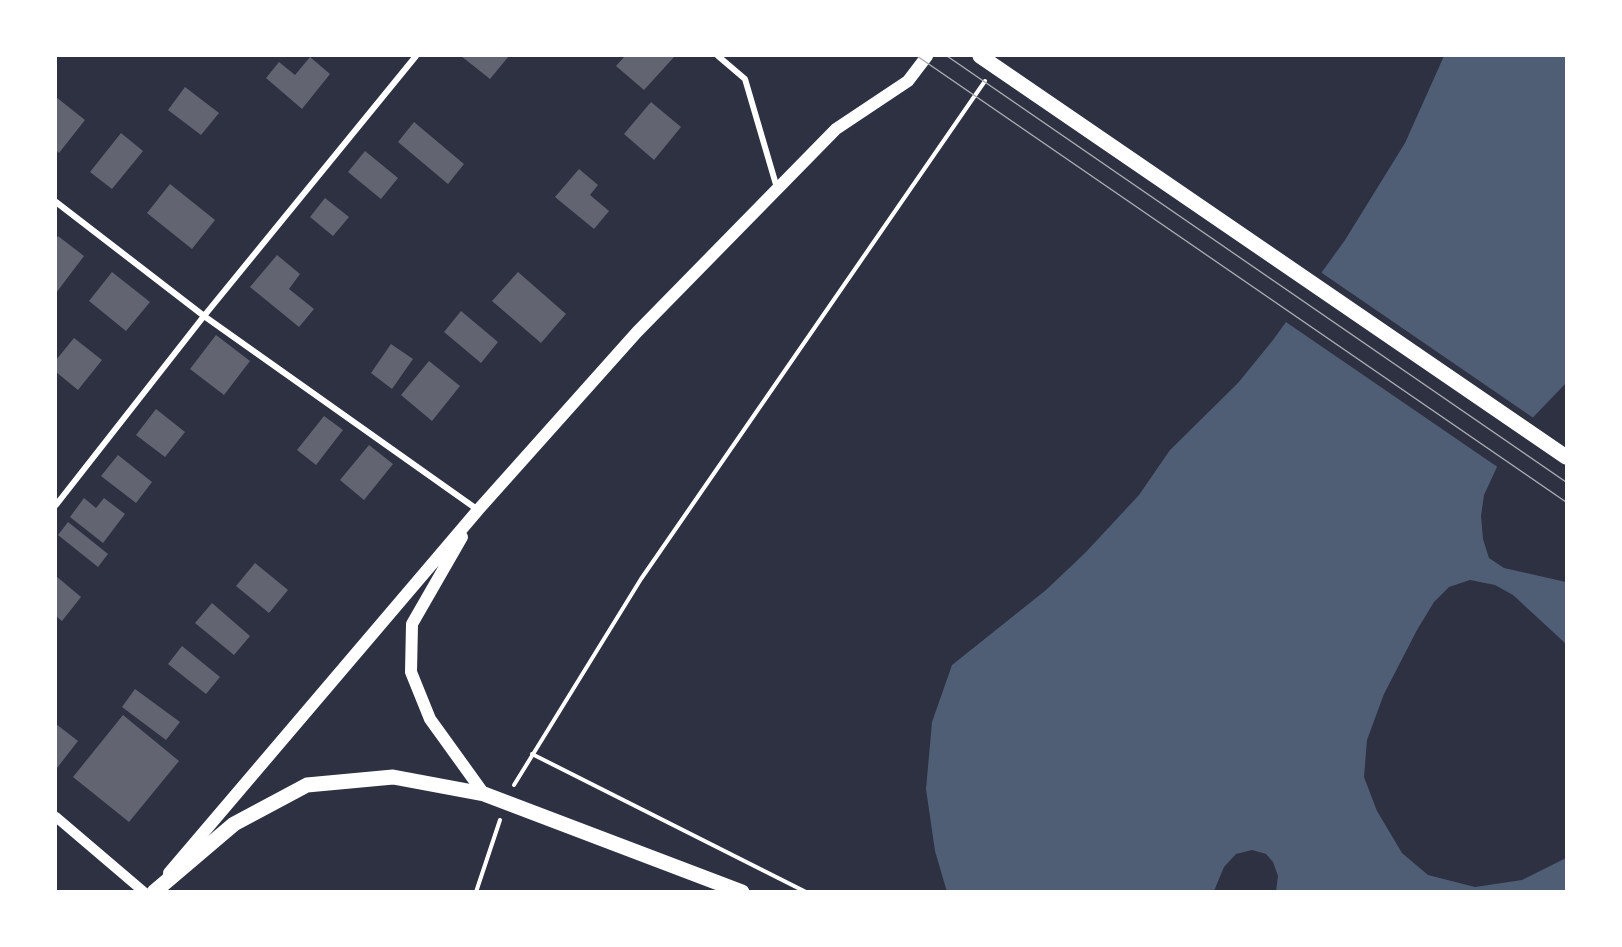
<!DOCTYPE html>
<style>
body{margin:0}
#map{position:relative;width:1622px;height:947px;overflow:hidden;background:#2d3142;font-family:Commissioner,sans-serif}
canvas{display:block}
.frame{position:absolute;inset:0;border:57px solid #fff;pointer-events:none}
</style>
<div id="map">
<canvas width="1622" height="947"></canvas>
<div class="frame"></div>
</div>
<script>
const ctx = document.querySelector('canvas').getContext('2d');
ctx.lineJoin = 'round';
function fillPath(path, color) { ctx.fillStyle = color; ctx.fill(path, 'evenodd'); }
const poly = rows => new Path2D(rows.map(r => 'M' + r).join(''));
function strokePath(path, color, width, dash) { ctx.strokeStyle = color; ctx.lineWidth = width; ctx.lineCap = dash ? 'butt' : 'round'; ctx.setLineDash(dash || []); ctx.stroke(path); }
fillPath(poly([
 [1444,56,1566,56,1566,383,1521,430,1497,467,1484,495,1481,516,1483,539,1489,558,1504,568,1566,582,1566,644,1513,595,1495,585,1470,580,1449,587,1434,602,1417,630,1384,694,1367,740,1364,777,1377,811,1402,853,1428,875,1475,887,1522,880,1566,858,1566,891,1276,891,1278,876,1273,862,1266,854,1252,850,1236,854,1224,867,1214,891,947,892,935,851,926,789,932,722,952,665,1046,590,1086,552,1139,495,1170,450,1238,383,1273,340,1345,240,1405,143]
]), '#4f5d75');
fillPath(poly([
 [1319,271,1535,419,1523,432,1499,468,1283,320]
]), '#2d3142');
fillPath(poly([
 [461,56,509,56,490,79],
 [625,56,675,56,644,90,616,66],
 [310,57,330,74,302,109,266,78,279,62,295,75],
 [185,87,219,113,201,135,168,110],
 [56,97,85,120,59,153,56,150],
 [651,102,681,127,654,160,624,134],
 [414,122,464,164,448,184,398,142],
 [121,133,143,151,112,189,90,172],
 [365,151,398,178,381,199,348,172],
 [579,169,598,185,590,195,609,211,594,229,555,197],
 [170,184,215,220,192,249,147,213],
 [325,198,349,217,333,236,310,217],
 [58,236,84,256,56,293,56,239],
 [277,255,300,274,289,289,314,309,299,327,250,287],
 [112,272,150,302,126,331,89,301],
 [518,272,566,314,541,343,492,301],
 [461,311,498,342,481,363,444,332],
 [216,335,250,361,224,395,190,369],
 [74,338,102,360,78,390,56,372,56,360],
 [391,344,413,359,392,389,371,373],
 [429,361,460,386,432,421,401,395],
 [156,409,185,432,165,457,136,435],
 [324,416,343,430,316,465,297,450],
 [369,445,393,464,364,500,340,480],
 [118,455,152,482,136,503,101,476],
 [84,498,96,508,104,498,125,514,103,543,70,517],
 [68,522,108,554,98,567,58,535],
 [255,563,288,590,269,613,236,586],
 [56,576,81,597,62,621,56,616],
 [212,603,250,636,234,655,195,623],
 [182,646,220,677,206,694,168,664],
 [135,689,180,722,166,740,122,707],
 [123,715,179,761,129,822,73,777],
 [56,724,78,741,57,768,56,766]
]), '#626471');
strokePath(poly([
 [532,754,806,892],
 [514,785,641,579,985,81],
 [476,892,500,820]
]), '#fff', 4);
strokePath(poly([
 [718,56,745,79,777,188],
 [56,202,204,316,478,510],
 [56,505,204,316,416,56]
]), '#fff', 6);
strokePath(poly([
 [56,817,144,892]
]), '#fff', 10);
strokePath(poly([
 [462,537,412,624,411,672,430,719,484,794],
 [169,873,478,510,637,332,836,129,908,81,927,56]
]), '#fff', 12);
strokePath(poly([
 [980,56,1566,457],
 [154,892,234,824,307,785,393,777,484,794,742,892]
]), '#fff', 15);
strokePath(poly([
 [917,56,1566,502],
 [947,56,1566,482]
]), '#abadb3', 1.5);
</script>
